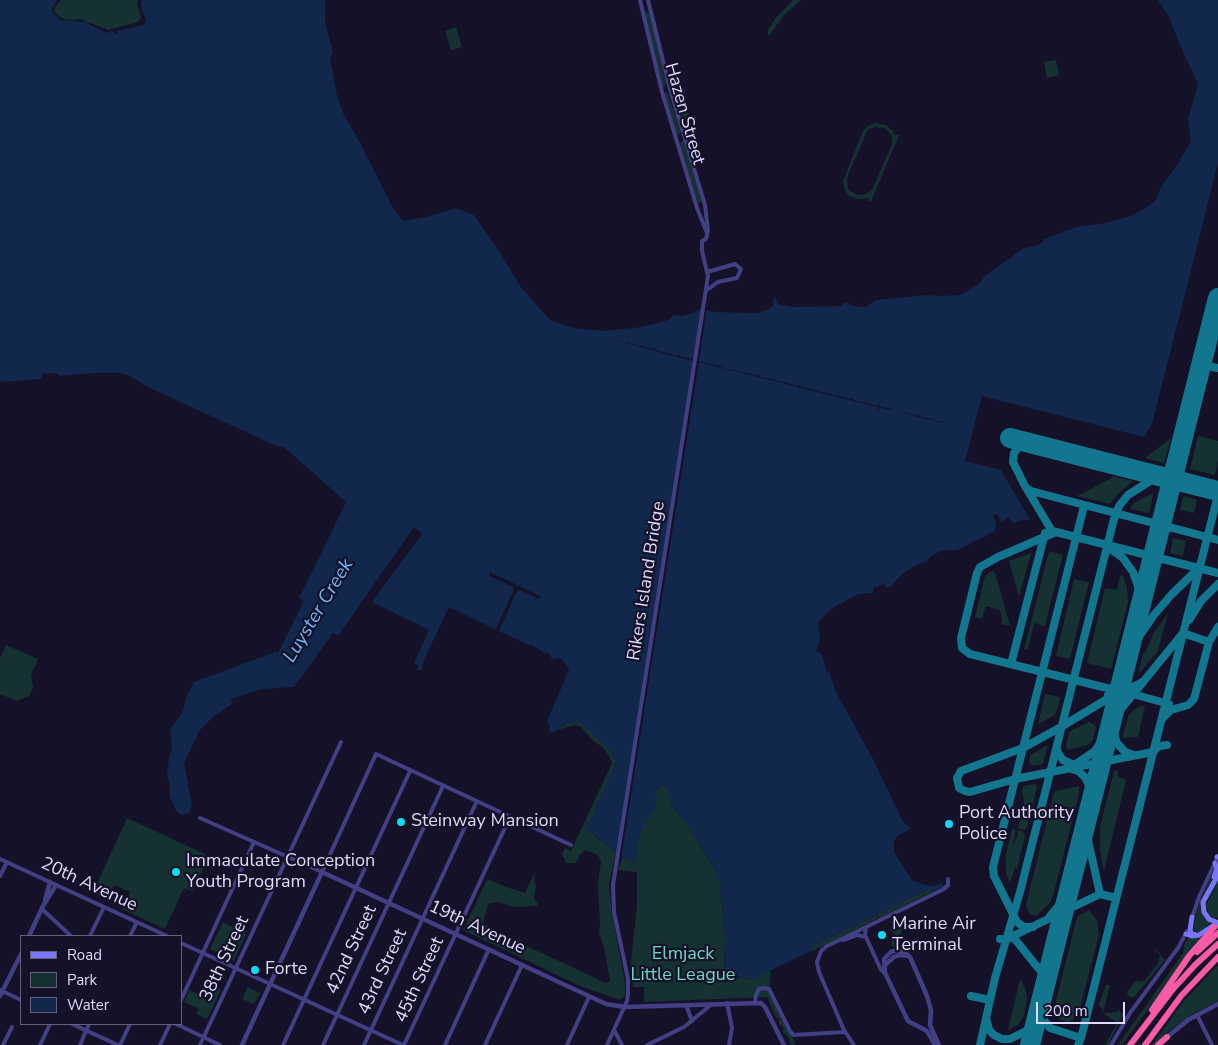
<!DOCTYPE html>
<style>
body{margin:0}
#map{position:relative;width:1218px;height:1045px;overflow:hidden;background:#151128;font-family:"Nunito Sans",sans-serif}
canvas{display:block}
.legend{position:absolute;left:20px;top:935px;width:162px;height:90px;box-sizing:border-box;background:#151128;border:1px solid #65617d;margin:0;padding:6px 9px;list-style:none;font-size:15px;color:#dedafd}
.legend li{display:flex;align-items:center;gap:10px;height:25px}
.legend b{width:25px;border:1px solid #65617d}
.scale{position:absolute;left:1036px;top:1002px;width:89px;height:22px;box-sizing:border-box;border:2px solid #dedafd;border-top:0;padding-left:6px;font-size:15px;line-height:18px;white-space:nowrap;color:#dedafd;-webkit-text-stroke:4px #151128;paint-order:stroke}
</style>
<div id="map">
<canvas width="1218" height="1045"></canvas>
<ul class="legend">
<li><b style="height:6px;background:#7a76f8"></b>Road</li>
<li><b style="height:14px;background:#153131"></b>Park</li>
<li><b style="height:14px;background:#11274c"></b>Water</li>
</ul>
<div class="scale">200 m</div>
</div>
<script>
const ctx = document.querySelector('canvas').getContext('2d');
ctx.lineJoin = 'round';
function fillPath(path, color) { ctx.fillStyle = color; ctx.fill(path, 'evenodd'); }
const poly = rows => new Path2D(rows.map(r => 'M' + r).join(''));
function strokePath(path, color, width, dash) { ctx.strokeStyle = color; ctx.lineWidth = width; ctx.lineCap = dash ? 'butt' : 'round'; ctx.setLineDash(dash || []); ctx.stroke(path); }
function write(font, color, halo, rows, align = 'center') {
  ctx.font = font + ' "Nunito Sans",sans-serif'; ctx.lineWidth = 4.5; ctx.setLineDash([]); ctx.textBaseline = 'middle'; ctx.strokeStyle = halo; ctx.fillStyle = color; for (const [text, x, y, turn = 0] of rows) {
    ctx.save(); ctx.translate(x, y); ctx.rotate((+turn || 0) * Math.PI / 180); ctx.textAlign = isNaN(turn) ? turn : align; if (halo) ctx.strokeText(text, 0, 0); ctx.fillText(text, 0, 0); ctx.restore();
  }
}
fillPath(poly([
 [61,0,138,0,137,4,141,18,138,22,108,30,79,19,73,20,62,19,54,12,55,7],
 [793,0,801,0,784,15,768,37,768,30,775,19],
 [646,11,650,13,666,84,664,87,662,87,645,14],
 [456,27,462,47,451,50,445,31],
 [1056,60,1059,75,1047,78,1044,62],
 [681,86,684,87,685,93,684,95,692,128,695,129,687,133,684,131,673,94,673,90],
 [667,91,681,132,679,135,676,133,664,93],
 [875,123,886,125,892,130,895,135,899,135,871,202,868,200,869,198,858,199,849,196,845,190,843,181,863,131,868,126],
 [876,127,884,128,888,131,892,137,892,144,872,190,864,195,856,195,848,189,847,178,866,134,869,129],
 [682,141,684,142,702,201,701,203,697,202,679,143],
 [1198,436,1218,441,1218,461,1215,475,1190,469],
 [1171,438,1164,463,1145,458],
 [1112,476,1133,481,1119,493,1110,504,1077,496,1112,478],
 [1153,493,1150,511,1147,513,1131,509,1131,506,1134,503],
 [1183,496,1197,500,1194,513,1180,510],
 [1173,538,1186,541,1183,556,1170,553],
 [1049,551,1063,555,1045,626,1034,623,1028,650,1024,649],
 [1031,553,1019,597,1009,561],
 [993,571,995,573,999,586,1010,626,1001,624,1002,620,1000,610,986,606,982,619,975,617,985,576,988,573],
 [1123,575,1127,588,1128,603,1111,669,1087,663,1105,588,1117,590,1120,576],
 [1074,579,1089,582,1070,659,1056,656],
 [1168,613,1158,651,1138,675,1143,653,1145,653,1153,634],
 [6,645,38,659,31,675,33,687,29,696,17,701,0,694,0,658],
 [1045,694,1060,697,1060,699,1055,715,1038,724],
 [1140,706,1145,706,1138,737,1122,738,1129,714],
 [575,720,579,721,587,727,610,750,615,759,615,764,595,837,604,842,616,853,609,885,612,913,625,983,625,996,620,1000,580,986,463,930,487,880,488,879,506,887,525,893,535,872,534,881,536,886,534,898,538,903,537,906,513,907,499,902,491,903,488,905,483,923,501,934,606,983,610,981,604,947,599,933,600,922,598,885,601,861,598,855,585,850,581,854,575,863,566,863,562,854,565,848,571,851,612,763,610,758,603,747,594,742,581,727,575,725,557,730,567,723],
 [1089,722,1095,725,1096,727,1093,739,1088,745,1067,750,1066,745,1069,733,1072,730],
 [1048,745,1043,764,1034,766,1030,764,1029,761,1030,755],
 [1117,770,1119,778,1124,778,1126,780,1104,871,1100,851,1100,827,1114,771],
 [661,784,668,788,672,806,685,821,715,869,720,884,725,936,724,976,727,983,734,977,752,979,771,970,769,989,796,1045,791,1045,789,1042,790,1040,783,1032,783,1027,779,1024,779,1019,776,1017,767,997,644,1002,644,987,633,987,630,971,637,905,637,872,618,870,622,857,635,863,638,841,641,829,655,808,655,792],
 [1036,784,1037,787,1027,828,1024,830,1018,828,1024,802,1022,790,1023,786],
 [1079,786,1079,794,1053,896,1050,903,1038,914,1036,916,1030,914,1027,910,1026,905,1053,795,1055,791],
 [127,818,209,856,193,891,184,888,165,929,122,909,130,892,114,885,109,895,95,888],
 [1012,829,1016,830,1012,847,1016,838,1018,836,1017,830,1023,832,1025,836,1017,869,1015,868,1010,883,1006,873,1006,859,1005,858],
 [1210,878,1212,878,1201,903,1201,907,1205,918,1212,923,1206,926,1206,929,1196,933,1193,929,1199,904],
 [1218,880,1218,917,1216,919,1208,914,1206,905],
 [929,889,934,891,879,918,877,914],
 [1089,910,1097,920,1099,935,1079,1012,1072,1021,1066,1022,1059,1019,1054,1009,1077,917],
 [876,915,878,918,811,952,814,945],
 [893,921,903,925,898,946,893,947,891,943,894,936,895,935,890,929,892,923,890,922],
 [223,922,246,934,234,961,210,949],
 [1202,936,1122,1045,1118,1045,1183,953,1185,942,1189,937,1194,938],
 [1154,949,1156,949,1165,960,1134,997,1128,996,1127,992,1134,983,1136,980,1139,982,1144,981,1158,963,1160,955],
 [1218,965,1218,1001,1193,1014,1165,1034,1155,1045,1152,1045,1183,1002],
 [1020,979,1025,988,1027,998,1024,1016,1019,1024,1008,1030],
 [209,984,221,990,207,1019,196,1014,199,1009,184,1002,189,990,204,997],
 [1106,985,1110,985,1103,1013,1118,1012,1117,1010,1119,1010,1123,1015,1108,1045,1105,1045,1117,1023,1103,1013,1102,1012,1103,1009,1098,1006],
 [248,987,260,993,254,1004,242,999]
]), '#153131');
fillPath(poly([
 [0,0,57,0,52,10,53,13,61,20,85,22,106,33,111,31,117,34,117,31,144,25,146,21,141,6,142,0,325,0,325,22,333,52,330,58,337,96,343,113,360,143,392,206,403,221,426,217,456,208,474,215,501,254,520,286,550,320,573,328,604,331,642,327,668,320,674,315,682,316,695,312,700,309,714,312,757,313,767,310,773,306,774,297,775,297,778,304,792,307,841,306,845,302,853,306,865,307,876,300,927,295,939,296,960,295,979,284,985,276,1024,248,1039,245,1045,239,1076,227,1106,223,1131,216,1149,206,1156,200,1161,187,1177,165,1191,141,1188,119,1198,84,1179,43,1169,17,1158,0,1218,0,1218,163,1152,424,1144,437,982,396,965,461,1001,470,1030,520,1023,520,1013,523,1008,517,1001,523,998,514,993,515,996,525,995,531,957,550,941,551,931,556,926,562,918,564,901,575,891,586,887,588,884,584,873,589,873,593,868,593,856,595,831,609,818,622,820,640,816,651,822,654,826,670,830,674,835,690,874,761,902,820,905,824,912,828,897,836,894,842,894,852,912,880,925,885,933,886,942,883,944,887,934,891,929,889,814,945,811,951,752,979,734,977,727,983,724,976,725,936,720,884,715,869,685,821,672,806,667,788,661,784,655,792,656,808,641,829,638,841,636,864,614,852,604,842,586,830,615,765,615,759,610,750,579,721,567,723,553,733,549,731,550,726,547,721,569,670,562,659,556,658,554,660,552,659,549,653,545,653,532,645,528,645,449,607,424,660,422,670,417,670,419,666,414,663,429,630,372,602,422,534,414,527,338,636,333,633,294,687,261,689,231,699,232,704,213,717,200,730,184,763,192,805,189,814,184,813,183,815,177,812,170,797,169,780,167,777,169,757,172,748,170,730,183,711,186,697,194,682,275,652,278,653,304,601,299,598,346,502,285,448,274,445,148,387,132,377,121,373,93,373,60,376,56,373,43,374,41,379,0,382]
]), '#11274c');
fillPath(poly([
 [702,306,707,308,699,361,706,363,708,361,707,363,719,366,720,364,721,367,732,370,733,368,734,370,745,373,747,371,747,373,759,376,760,374,760,377,772,379,774,378,773,380,785,383,786,381,787,383,798,386,800,384,800,386,811,389,812,388,813,390,825,393,826,391,826,393,838,396,839,394,840,397,851,399,852,397,853,400,864,403,866,401,866,403,878,406,881,399,879,406,891,409,892,407,892,410,904,413,906,411,905,413,917,416,919,414,919,416,930,419,932,417,932,420,942,422,944,420,943,423,879,407,878,412,877,407,699,362,621,859,616,856,693,361,614,340,615,338,615,340,627,343,628,341,628,343,640,346,642,345,642,347,653,349,655,348,655,350,666,353,667,351,668,353,678,356,679,354,680,356,691,359,692,357,693,360],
 [490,572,540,596,539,599,520,590,516,593,498,633,495,631,513,591,513,587,489,576]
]), '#151128');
strokePath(poly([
 [1199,372,1208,366,1218,368],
 [1023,442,1014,453,1013,462,1026,488,1031,491,1218,540],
 [1028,491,1052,531,1218,573],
 [1056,532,998,557,980,567,977,573,961,638,962,648,970,654,1119,691,1137,685,1144,681],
 [1158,537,1162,530,1169,528],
 [1109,548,1123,558,1133,572,1139,589,1140,609],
 [1151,565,1155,561,1162,559],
 [1189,620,1201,601,1218,584],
 [1127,658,1134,644,1154,615,1172,594,1199,568],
 [1011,664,1045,533],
 [1122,680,1118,689,1112,696,1061,727,1023,748,961,771,957,778,959,788,965,791,970,792,1015,779,1153,752,1159,746,1167,745],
 [1129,693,1169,704],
 [1108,695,1115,707],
 [1163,718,1171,710,1188,705,1194,699,1209,642,1218,627],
 [1057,748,1058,753,1063,760,1076,766],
 [1134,755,1125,752,1117,743,1113,731,1113,719,1183,633,1209,642],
 [1074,765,1095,751,1109,730],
 [1071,769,1078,771,1085,777,1093,794],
 [1088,814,1088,840,1100,894],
 [1050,916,1061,903,1070,887],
 [1033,927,1024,927,1017,922,994,876,993,867,1084,506],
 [1010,933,1047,979],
 [1000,939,1006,940,1013,936,1100,894,1116,898],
 [971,996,990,1000],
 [1040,1004,1043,1019,1050,1028,1081,1038],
 [987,1021,989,1030,994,1035,1002,1039,1010,1039,1026,1031,1038,1014],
 [980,1045,995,978,1020,892,1114,519,1119,506,1128,495,1158,476],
 [1078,1045,1081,1038,1093,991,1218,495]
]), '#12768e', 8);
strokePath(poly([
 [1010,438,1218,491],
 [1030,1045,1218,298]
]), '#12768e', 20);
strokePath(poly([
 [640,0,662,92,697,208,707,233],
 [707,290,718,282,737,278,741,269,735,264,707,272],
 [200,818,322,872,376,754,571,845],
 [0,859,167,936],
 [0,876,7,862],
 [42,909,71,936],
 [1192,918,1199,897,1218,856],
 [866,927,865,935,881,970,885,973],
 [90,936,104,907],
 [130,936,137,922],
 [843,940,857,935,866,937],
 [181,943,403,1045],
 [0,990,21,1000],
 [181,1000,254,842],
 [755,1002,756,995,759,989,765,988,769,989,790,1031,793,1035,845,1032],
 [727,1003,732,1028,729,1045],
 [686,1005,692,1021],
 [1197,1015,1212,1045],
 [72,1024,118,1045],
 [176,1024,220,1045],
 [614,1030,622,1045],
 [3,1045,12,1027],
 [40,1045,50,1024],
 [80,1045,89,1024],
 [120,1045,130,1024],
 [160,1045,170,1024],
 [200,1045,341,742],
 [283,1045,410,771],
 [323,1045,443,786],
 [364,1045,477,801],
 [404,1045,510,817],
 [445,1045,489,949],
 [485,1045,522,965],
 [567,1045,589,997],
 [607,1045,627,1001,628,995,628,979,614,912,613,885,708,276,702,251,702,241,706,239,708,230,705,205,670,89,648,0],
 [647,1045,684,1027,712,1004],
 [854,1045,844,1030,819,972,817,962,821,951,827,946,944,889,948,885,948,879],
 [1111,1045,1130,1013,1178,948,1187,931]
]), '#423f84', 4);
strokePath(poly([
 [45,900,50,882],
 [29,936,43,906,56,885],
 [884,968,886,964,894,957,899,955,909,956],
 [0,996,21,954],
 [1166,1038,1188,1020,1218,1004],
 [242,1045,322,872,606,1004,625,1007,761,1003,765,1007,784,1045],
 [935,1045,927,1031,908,1021,885,973,884,959,891,952,897,950,903,951,910,957,927,996,931,1010,930,1025,939,1045]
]), '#423f84', 4.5);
strokePath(poly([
 [1217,857,1218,857],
 [1214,877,1217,869,1215,863],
 [1192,917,1190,930,1192,934,1196,935],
 [1209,919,1204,912,1203,902,1218,875],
 [1186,934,1192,936,1199,935,1214,925]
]), '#7a76f8', 5);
strokePath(poly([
 [1197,952,1218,933],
 [1152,1010,1189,956,1218,923],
 [1130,1045,1174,988,1195,965,1218,944],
 [1145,1045,1181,996,1218,957],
 [1158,1045,1167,1037]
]), '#f75ba5', 6);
strokePath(poly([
 [1209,919,1218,923]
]), '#7a76f8', 5);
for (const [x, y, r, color] of [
 [401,822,5,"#10dbf3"],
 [949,824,5,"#10dbf3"],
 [176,872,5,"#10dbf3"],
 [882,935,5,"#10dbf3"],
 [255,970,5,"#10dbf3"]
]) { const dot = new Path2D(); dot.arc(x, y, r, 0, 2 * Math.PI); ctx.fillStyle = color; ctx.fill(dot); strokePath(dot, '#151128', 2); }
write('18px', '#dedafd', '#151128', [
 ["Hazen Street",684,114,74],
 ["Rikers Island Bridge",647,581,-81],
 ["20th Avenue",89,885,25],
 ["19th Avenue",477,928,25],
 ["42nd Street",352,950,-65],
 ["38th Street",225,959,-65],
 ["43rd Street",383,972,-65],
 ["45th Street",420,980,-65]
]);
write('18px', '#dedafd', '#151128', [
 ["Port Authority",959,814],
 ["Police",959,835],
 ["Steinway Mansion",411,822],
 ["Immaculate Conception",186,862],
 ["Youth Program",186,883],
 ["Marine Air",892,925],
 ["Terminal",892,946],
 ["Forte",265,970]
], 'left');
write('18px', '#68dbbf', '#151128', [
 ["Elmjack",683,955],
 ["Little League",683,976]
]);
write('italic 19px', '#6db7f8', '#151128', [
 ["Luyster Creek",319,611,-59]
]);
</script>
